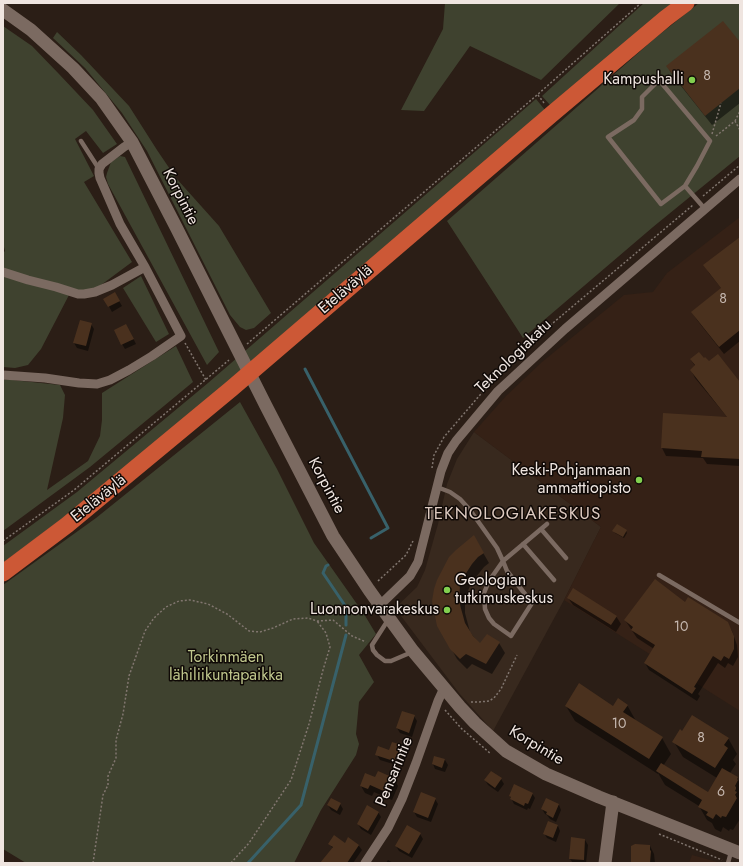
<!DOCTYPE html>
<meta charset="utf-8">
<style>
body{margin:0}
#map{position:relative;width:743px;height:866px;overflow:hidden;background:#2b1e16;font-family:Jost,sans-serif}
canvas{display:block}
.frame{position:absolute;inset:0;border:4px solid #efe5e0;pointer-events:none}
</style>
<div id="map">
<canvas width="743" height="866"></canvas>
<div class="frame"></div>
</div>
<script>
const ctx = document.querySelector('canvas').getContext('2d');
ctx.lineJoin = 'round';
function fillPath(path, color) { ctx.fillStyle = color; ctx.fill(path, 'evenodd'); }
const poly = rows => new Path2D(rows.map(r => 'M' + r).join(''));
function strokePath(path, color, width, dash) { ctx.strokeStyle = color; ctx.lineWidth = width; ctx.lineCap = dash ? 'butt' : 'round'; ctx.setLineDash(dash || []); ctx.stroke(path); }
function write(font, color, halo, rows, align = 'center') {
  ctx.font = font + ' Jost,sans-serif'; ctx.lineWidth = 3; ctx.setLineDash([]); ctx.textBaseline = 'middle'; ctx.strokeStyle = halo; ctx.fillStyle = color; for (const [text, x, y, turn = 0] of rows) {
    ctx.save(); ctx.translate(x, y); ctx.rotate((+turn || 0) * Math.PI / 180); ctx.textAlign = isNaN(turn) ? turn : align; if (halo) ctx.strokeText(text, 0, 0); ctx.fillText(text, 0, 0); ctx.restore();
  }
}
fillPath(poly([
 [474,432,601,527,564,600,493,731,459,693,395,608,417,587,425,570,438,524,447,484,457,459]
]), '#38291e');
fillPath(poly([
 [740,217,740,711,564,600,601,527,474,432,506,396,542,362,624,295,653,292,667,273],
 [692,855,721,863,689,863]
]), '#352116');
fillPath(poly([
 [445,3,620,3,541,80,470,46,424,111,401,110,443,29],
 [644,3,675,3,550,105,542,96],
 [699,3,740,3,740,156,653,227,523,338,447,221,560,122,654,39],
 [3,26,32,46,59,74,93,110,117,144,103,153,86,131,75,139,94,176,84,182,132,262,97,288,69,295,41,349,28,365,15,368,3,367,3,253,5,251,3,243],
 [57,32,81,55,129,106,157,150,176,178,219,226,271,313,254,328,246,330,240,327,230,315,147,151,122,113,85,68,53,38],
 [536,99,545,110,212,395,87,500,3,563,3,546,77,492,208,383],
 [120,156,125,157,219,352,207,365,108,184,106,177,107,173,111,162],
 [141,276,169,334,156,342,123,288],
 [176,346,193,382,90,467,3,531,3,379,60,385,65,395,63,418,47,490,88,461,100,436,102,420,102,393],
 [240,402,277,469,314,543,364,614,376,634,359,655,374,682,359,702,356,734,359,744,356,755,321,810,294,863,26,863,3,849,3,585,96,518]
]), '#3f422f');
fillPath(poly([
 [740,43,740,103,712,125,673,76,667,66],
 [740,238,740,341,724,354,697,320,692,312,722,289,709,273,705,266],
 [115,294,122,306,112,312,105,299],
 [91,324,94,329,88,351,77,348,74,343],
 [129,330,136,344,125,349,122,344],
 [691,360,709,363,740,384,740,466,707,464,703,458,666,456,662,448,728,418,695,378,691,370,695,366],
 [614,531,626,531,627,533,624,538,615,533],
 [474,537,489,563,484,567,472,582,465,597,465,613,470,632,480,645,499,643,505,653,492,674,472,664,467,669,457,659,438,625],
 [568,598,616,616,621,624,616,632,573,605],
 [685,603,727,622,732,631,737,645,738,657,733,666,728,663,725,668,718,663,698,694,700,696,697,701,649,670,645,663,654,649,637,638,625,620],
 [627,705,636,721,662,738,671,754,663,766,708,793,717,778,683,757,674,742,683,732,728,738,737,754,733,760,736,764,730,773,737,778,740,783,740,819,733,830,730,829,729,831,723,827,721,832,715,829,712,823,707,820,699,806,665,785,658,773,658,774,575,721,566,706,614,707],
 [414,716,417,721,412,737,400,733,397,728],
 [404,747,407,752,403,767,380,760,377,755],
 [435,757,445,760,448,765,445,772,435,769,433,764],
 [376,779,394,779,398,786,392,800,374,792,372,796,365,793,361,786],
 [501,779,504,784,498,792,488,785,485,780],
 [532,793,535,798,530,809,528,808,527,810,514,804,510,796],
 [435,799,438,804,431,822,417,817,414,812],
 [546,800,559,805,561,810,556,822,550,819,547,815,545,814,542,809],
 [340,804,343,809,340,815,331,810,328,805],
 [378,812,381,817,371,835,361,829,358,824],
 [549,822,558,826,560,831,556,842,547,838,544,833],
 [420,834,423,839,412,858,399,851,396,846],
 [349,839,359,846,362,850,353,863,351,862,350,863,322,863,333,849,330,844,345,844],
 [585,840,588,845,586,863,573,863,570,859],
 [650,846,654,854,655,863,632,863],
 [388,860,393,863,386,863]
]), '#0007');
strokePath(poly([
 [305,369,388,528,371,538],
 [328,565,326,566,323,573,346,607,346,625],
 [248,863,301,805,346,635]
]), '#38616a', 3);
fillPath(poly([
 [723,21,740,42,740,88,705,116,666,66],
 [740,237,740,330,719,347,691,312,721,288,703,265],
 [115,292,120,301,108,307,103,299],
 [80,320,92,323,86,346,73,343],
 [126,324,134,339,121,345,114,330],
 [699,352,704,358,705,357,709,361,718,354,740,382,740,459,701,457,702,451,661,448,663,413,727,417,690,370,695,365,690,359],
 [617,524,627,530,623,537,612,531],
 [474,535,484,553,478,557,472,564,463,578,460,586,459,601,465,623,473,636,480,643,487,634,500,642,486,664,466,654,460,659,450,649,437,626,432,601,434,589,437,580,449,557,456,550],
 [655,579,685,602,688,597,728,622,734,636,734,649,729,659,724,656,721,661,713,656,694,687,696,688,692,694,644,663,655,645,631,630,633,627,624,620],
 [573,588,617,616,611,625,567,598],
 [579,683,613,706,618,698,628,705,623,712,663,737,649,759,565,706],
 [402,711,415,715,409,733,396,728],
 [692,715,729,738,724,745,728,748,715,768,672,742,680,729,682,731],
 [392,742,405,746,400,763,375,755,378,746,389,750],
 [434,756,445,759,442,768,432,764],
 [661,763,708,792,722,768,738,777,737,779,738,780,735,786,736,787,736,789,735,791,737,792,735,795,736,796,736,797,737,798,726,817,722,816,721,818,716,814,713,819,706,815,708,812,698,807,702,800,656,771],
 [378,771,394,778,388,793,370,785,368,789,360,786,365,773,375,777],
 [491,771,502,778,495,788,484,780],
 [514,784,533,793,528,804,525,803,524,806,510,799,511,797,509,796],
 [421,792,436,798,428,818,413,812],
 [331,798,341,803,337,811,327,805],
 [546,798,559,804,553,818,546,814,547,812,541,809],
 [367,805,379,812,368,831,357,824],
 [548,821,558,825,553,838,543,834],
 [407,825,421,833,409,854,395,846],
 [334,835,345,843,348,837,359,845,347,863,320,863,333,847,328,844],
 [571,837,585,839,584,860,569,859],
 [635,844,650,845,650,850,651,851,650,863,631,863,631,846]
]), '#4a311e');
strokePath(poly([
 [538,95,544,103],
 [735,121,740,111],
 [712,134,721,103],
 [716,136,735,121,740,130],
 [703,196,740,165],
 [185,343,206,380],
 [247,344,537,95,641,3],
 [432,468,434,455,444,437,480,395,528,344,693,205],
 [3,541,74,490,229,360],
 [378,581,406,555,413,541],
 [471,702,479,702,489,701,494,698,501,689,517,655],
 [445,710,462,729,491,754],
 [659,834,722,860],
 [93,863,103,795,108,785,108,776,116,758,116,740,123,714,129,676,145,631,154,618,166,607,179,601,190,600,208,604,227,614,249,631,260,632,273,628,293,619,308,618,317,621,333,620,352,636,366,642],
 [231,863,249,843,291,780,309,724,323,670,330,647,326,633,317,621]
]), '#81766f', 1.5, [2, 2]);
strokePath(poly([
 [81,141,99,169],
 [685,186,661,204,608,137,634,120,642,109,642,97,659,80,710,141,697,166,685,186,705,209],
 [437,487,450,492,460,499,470,510,497,548,503,561,507,571,532,603,511,636,494,624,489,618,485,609,484,593,489,581,503,561,547,524],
 [541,529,566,558],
 [523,544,554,580],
 [659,575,740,623],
 [388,620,372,645,373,650,377,655,385,661,391,661,412,652],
 [728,863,731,852]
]), '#7b6a61', 4.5);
strokePath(poly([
 [3,272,28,280,56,287,78,294,84,294,95,292,112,285,145,267],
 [3,375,45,378,79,383,97,384,110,380,129,370,152,356,181,336,145,267,120,224,100,178,99,173,99,169,102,164,124,147,132,142],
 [380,605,410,576,418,562,441,471,448,453,456,441,498,391,565,329,740,179],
 [365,863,388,828,402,799,416,763,438,701,444,688]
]), '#7b6a61', 9);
strokePath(poly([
 [3,10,31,30,73,68,101,98,132,142,177,229,266,406,333,536,369,590,389,618,413,651,460,707,475,723,506,751,546,774,599,797,740,853],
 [605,863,613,802]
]), '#7b6a61', 13);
strokePath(poly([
 [3,573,67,525,132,471,231,389,553,113,666,18,686,3]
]), '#cc5836', 17);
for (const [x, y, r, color] of [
 [692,80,4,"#82d04f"],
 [639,480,4,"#82d04f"],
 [447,590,4,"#82d04f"],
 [447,610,4,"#82d04f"]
]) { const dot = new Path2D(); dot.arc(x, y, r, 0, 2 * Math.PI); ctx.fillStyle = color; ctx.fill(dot); strokePath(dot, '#0f0906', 1.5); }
write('14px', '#c6b8b0', null, [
 ["8",707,77],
 ["8",723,300],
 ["10",681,628],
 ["10",619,725],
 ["8",701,739],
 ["6",721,793]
]);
write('16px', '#efe5e0', '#0f0906', [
 ["Kampushalli",684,80],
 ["Keski-Pohjanmaan",631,471],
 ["ammattiopisto",631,489],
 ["Geologian",455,581,"left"],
 ["tutkimuskeskus",455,599,"left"],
 ["Luonnonvarakeskus",439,610]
], 'right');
write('16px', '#efe5e0', '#0f0906', [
 ["Korpintie",180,197,63],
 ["Eteläväylä",346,290,-41],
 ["Teknologiakatu",514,357,-44],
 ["Korpintie",326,486,62],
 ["Eteläväylä",99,499,-39],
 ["Korpintie",536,746,31],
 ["Pensarintie",395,772,-68]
]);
write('16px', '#c0c78d', '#0f0906', [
 ["Torkinmäen",226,658],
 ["lähiliikuntapaikka",226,676]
]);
ctx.letterSpacing = '1px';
write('17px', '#decbc1', '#0f0906', [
 ["TEKNOLOGIAKESKUS",513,515]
]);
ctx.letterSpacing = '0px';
</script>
